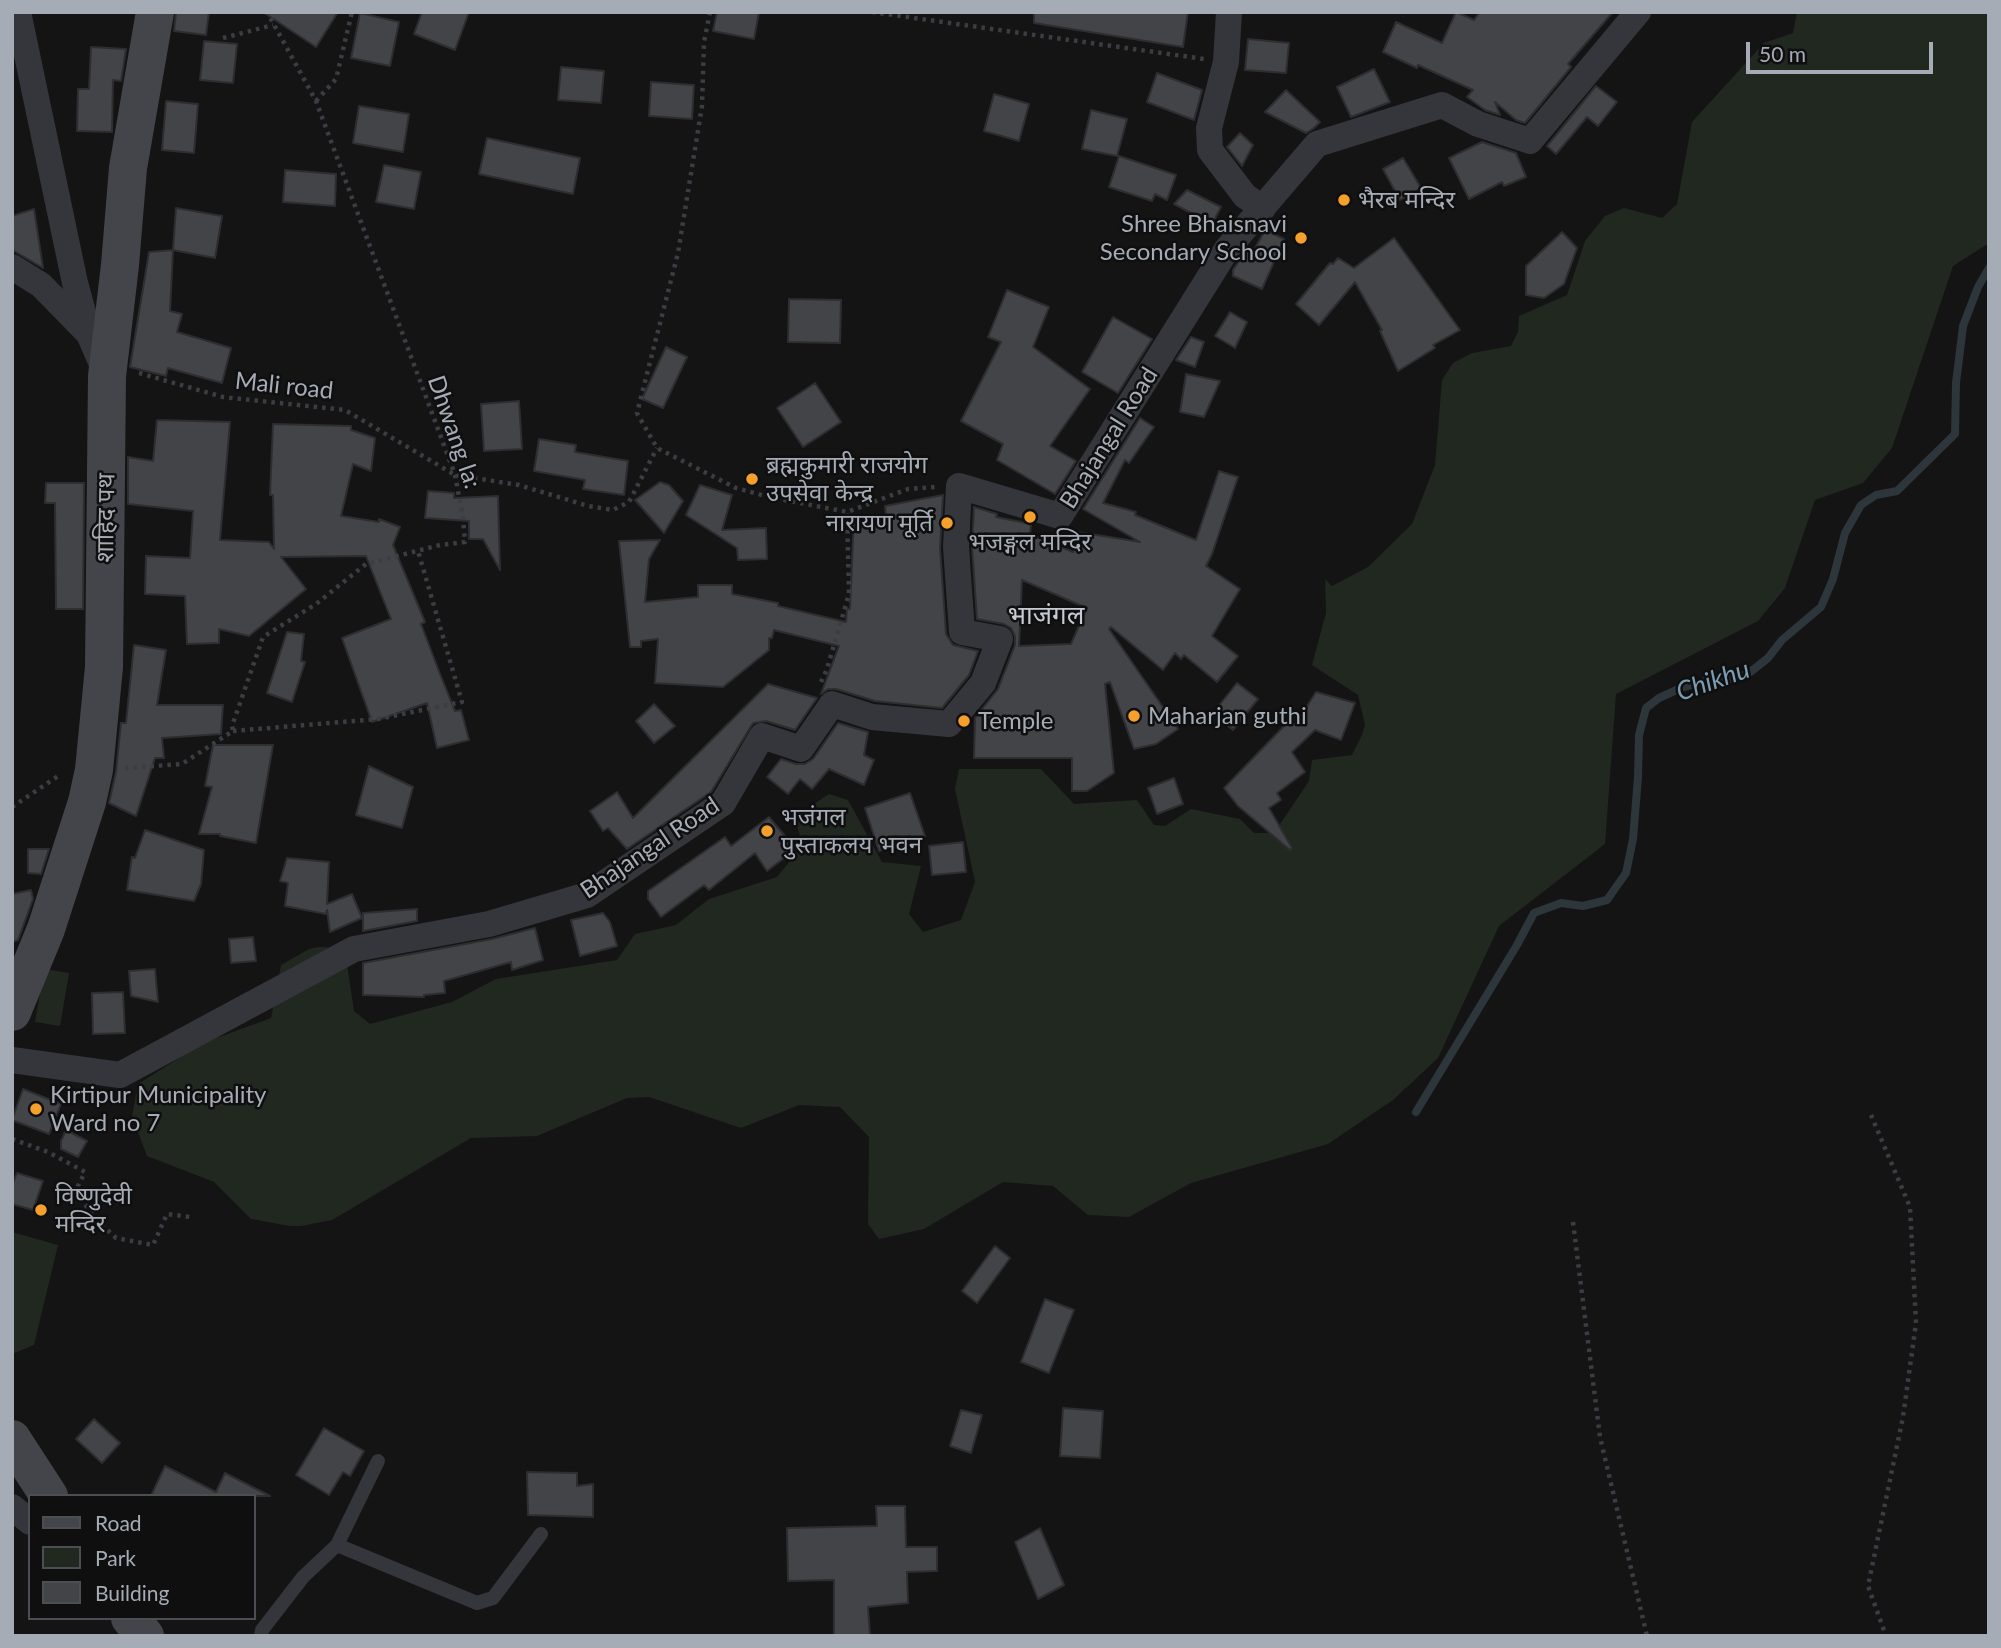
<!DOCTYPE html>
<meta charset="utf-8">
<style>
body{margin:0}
#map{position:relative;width:2001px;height:1648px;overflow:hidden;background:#141415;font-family:Lato,sans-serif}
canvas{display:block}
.frame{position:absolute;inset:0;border:14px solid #a5acb6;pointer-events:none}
.legend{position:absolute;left:28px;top:1494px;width:228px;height:126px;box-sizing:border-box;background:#0f0f10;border:2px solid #4b4e52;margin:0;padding:9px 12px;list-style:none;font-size:21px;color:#a5acb6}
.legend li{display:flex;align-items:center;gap:14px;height:35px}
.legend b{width:35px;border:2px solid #4b4e52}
.scale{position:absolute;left:1746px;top:42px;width:187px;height:32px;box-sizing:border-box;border:4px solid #a5acb6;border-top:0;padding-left:9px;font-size:21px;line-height:24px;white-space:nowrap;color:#a5acb6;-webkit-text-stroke:5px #0f0f10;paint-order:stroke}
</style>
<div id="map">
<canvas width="2001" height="1648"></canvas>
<div class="frame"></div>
<ul class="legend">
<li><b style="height:9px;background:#43454b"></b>Road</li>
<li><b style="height:19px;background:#202820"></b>Park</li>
<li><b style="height:19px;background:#434448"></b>Building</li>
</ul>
<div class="scale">50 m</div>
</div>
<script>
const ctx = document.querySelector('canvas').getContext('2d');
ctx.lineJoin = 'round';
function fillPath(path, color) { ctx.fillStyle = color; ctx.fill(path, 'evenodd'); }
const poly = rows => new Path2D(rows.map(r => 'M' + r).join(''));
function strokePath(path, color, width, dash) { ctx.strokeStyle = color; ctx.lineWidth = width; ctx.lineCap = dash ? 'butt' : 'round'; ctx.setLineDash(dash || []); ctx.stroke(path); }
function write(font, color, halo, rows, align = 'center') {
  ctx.font = font + ' Lato,"Noto Sans Devanagari",sans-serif'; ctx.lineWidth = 5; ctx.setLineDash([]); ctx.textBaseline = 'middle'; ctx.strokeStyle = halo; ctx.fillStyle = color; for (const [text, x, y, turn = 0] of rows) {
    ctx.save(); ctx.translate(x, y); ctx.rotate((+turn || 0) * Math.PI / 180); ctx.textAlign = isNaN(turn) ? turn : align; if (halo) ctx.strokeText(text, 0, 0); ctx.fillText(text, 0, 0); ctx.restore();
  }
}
fillPath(poly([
 [1797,12,1989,12,1989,243,1953,266,1892,448,1863,483,1815,500,1785,588,1758,621,1616,694,1605,844,1499,926,1438,1058,1393,1100,1328,1144,1191,1183,1129,1217,1088,1215,1053,1186,1003,1182,924,1229,879,1239,868,1224,869,1137,840,1107,799,1105,741,1128,649,1097,627,1098,537,1136,471,1138,332,1220,301,1226,290,1226,251,1219,214,1182,147,1156,132,1116,138,1084,203,1043,271,1018,281,965,309,949,319,947,341,948,346,957,354,1011,370,1024,452,1002,496,979,617,960,635,934,676,925,709,899,777,877,803,845,794,817,829,794,848,800,882,862,921,866,909,914,923,932,961,920,975,882,955,789,959,769,1041,769,1074,804,1137,800,1154,825,1165,826,1191,809,1240,819,1254,833,1274,833,1309,781,1312,760,1352,755,1362,735,1365,725,1358,695,1312,665,1326,613,1325,579,1332,586,1368,567,1412,524,1435,465,1442,380,1453,363,1472,353,1511,346,1518,332,1519,316,1567,295,1585,241,1605,216,1624,208,1662,218,1677,204,1692,122,1764,43,1793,33],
 [44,969,69,973,60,1026,35,1022],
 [12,1232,58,1245,34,1345,12,1354]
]), '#202820');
strokePath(poly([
 [1416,1112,1517,945,1534,913,1561,903,1583,906,1607,900,1626,873,1633,839,1638,777,1639,735,1646,708,1659,698,1681,688,1708,680,1732,679,1749,673,1768,658,1782,640,1821,607,1833,579,1845,533,1861,505,1876,495,1897,491,1955,434,1956,383,1963,326,1978,287,1989,268]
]), '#2c363b', 8);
const building = poly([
 [176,12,209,12,206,35,174,31,176,12],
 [263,12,338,12,316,47,263,12],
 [422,12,469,12,455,50,414,34,422,12],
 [717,12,759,12,754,39,713,31,717,12],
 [1034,12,1188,12,1183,47,1034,23,1034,12],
 [1456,12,1474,20,1480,12,1613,12,1568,64,1571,67,1525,123,1516,120,1495,102,1500,115,1485,110,1467,97,1473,90,1418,65,1417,68,1383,52,1396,22,1442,43,1456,12],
 [360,13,399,22,390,66,351,58,360,13],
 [1248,39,1289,43,1286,73,1245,70,1248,39],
 [204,41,237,44,233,83,200,80,204,41],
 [91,47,126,49,121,81,113,80,112,132,77,131,78,89,89,89,91,47],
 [561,67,604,71,601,103,558,100,561,67],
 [1374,69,1390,102,1351,117,1337,87,1374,69],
 [1157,73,1202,90,1194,120,1147,102,1157,73],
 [651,82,694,85,692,119,649,116,651,82],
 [1596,86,1617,102,1598,126,1587,117,1556,154,1547,146,1596,86],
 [1286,90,1320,122,1314,128,1306,133,1265,112,1286,90],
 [994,94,1029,104,1019,141,984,131,994,94],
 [166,101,198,104,194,153,162,150,166,101],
 [359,106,409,114,403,152,353,143,359,106],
 [1091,110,1127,119,1117,156,1082,149,1091,110],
 [1240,133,1253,145,1242,166,1227,147,1240,133],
 [487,138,580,158,573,194,479,174,487,138],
 [1482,142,1516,153,1526,177,1504,186,1502,182,1469,199,1449,158,1482,142],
 [1119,156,1176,175,1167,200,1155,194,1152,201,1109,187,1119,156],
 [1403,158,1421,188,1400,200,1383,169,1403,158],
 [384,165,421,172,414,209,376,202,384,165],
 [285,170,336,174,335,206,283,202,285,170],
 [1187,190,1221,207,1212,224,1174,204,1187,190],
 [176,208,222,216,215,258,173,250,176,208],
 [34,209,43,268,14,251,12,248,12,216,34,209],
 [1265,230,1284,239,1262,289,1233,276,1233,270,1246,251,1252,254,1265,230],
 [1562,232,1577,248,1564,284,1544,298,1526,295,1526,266,1562,232],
 [1394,238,1460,330,1433,345,1435,348,1398,371,1380,331,1382,330,1355,282,1319,325,1296,304,1330,263,1333,264,1338,258,1354,268,1394,238],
 [173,250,170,311,182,314,177,332,231,348,222,383,168,368,166,376,130,367,149,252,173,250],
 [1007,290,1049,307,1033,347,1090,389,1050,446,1076,461,1055,494,997,460,1003,444,961,421,1001,342,988,337,1007,290],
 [789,299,841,300,840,343,788,342,789,299],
 [1230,312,1247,322,1235,348,1215,336,1230,312],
 [1113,317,1152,339,1118,393,1082,372,1113,317],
 [1191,337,1204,342,1195,367,1176,360,1191,337],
 [666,347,687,357,663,408,642,399,666,347],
 [1186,374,1220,381,1204,417,1180,412,1186,374],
 [815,383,841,422,803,447,777,408,815,383],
 [519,401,522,449,484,451,481,404,519,401],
 [1140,418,1154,427,1129,463,1125,460,1103,503,1136,512,1135,515,1196,540,1219,471,1238,477,1212,554,1206,566,1240,589,1212,636,1238,656,1217,682,1184,655,1181,659,1175,653,1163,670,1111,627,1109,629,1178,729,1156,744,1134,749,1110,682,1105,684,1114,773,1087,791,1072,791,1072,758,974,758,975,718,998,689,1015,645,1015,636,1011,628,1004,624,977,619,972,547,974,507,997,514,996,517,1031,524,1030,534,1073,552,1078,532,1140,542,1083,509,1140,418],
 [1022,580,1087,608,1071,644,1019,646,1022,580],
 [157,420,230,422,220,540,269,542,274,549,273,495,270,495,273,424,351,426,351,430,375,438,371,471,353,464,341,516,379,522,379,519,400,527,393,545,425,622,421,624,440,674,455,711,461,710,469,740,437,748,427,703,372,722,342,638,391,619,366,556,281,557,306,589,249,636,219,629,219,643,187,644,185,596,145,594,146,556,190,558,193,511,128,504,128,457,153,461,157,420],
 [539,439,576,445,575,452,628,461,624,495,583,489,585,480,534,471,539,439],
 [660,482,669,485,683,501,664,533,635,500,660,482],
 [46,483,84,483,83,609,56,609,55,503,45,503,46,483],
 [700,485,732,495,722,530,766,528,767,559,738,560,737,548,686,515,700,485],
 [428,491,454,493,454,498,498,496,500,570,483,539,469,539,469,521,425,518,428,491],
 [943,495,940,548,946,634,953,645,978,651,969,675,942,708,875,701,836,689,828,689,821,694,839,646,774,630,772,638,769,638,769,650,723,687,655,683,658,639,641,641,641,647,630,647,619,541,660,540,649,559,645,602,698,597,698,585,732,585,732,594,778,603,778,606,846,622,847,609,850,609,854,516,886,516,885,506,943,495],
 [287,632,304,634,301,661,305,662,292,702,267,693,287,632],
 [134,645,166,650,157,705,223,705,221,734,162,738,164,758,155,758,136,816,109,803,116,772,121,723,126,723,134,645],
 [1237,683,1258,699,1233,730,1213,713,1237,683],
 [768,684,817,698,795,730,766,721,753,723,711,792,627,849,608,828,603,831,590,811,617,792,633,818,768,684],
 [1316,692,1355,703,1341,740,1315,730,1292,752,1305,772,1277,793,1281,800,1269,808,1292,848,1290,850,1238,806,1224,788,1290,720,1295,725,1316,692],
 [654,704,675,726,654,743,636,721,654,704],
 [838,723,868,732,864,755,874,760,864,785,829,769,812,789,800,779,788,794,767,777,781,759,796,764,805,764,813,759,838,723],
 [213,745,273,745,256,843,220,836,220,834,199,834,212,787,205,786,213,745],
 [369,766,413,787,402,828,356,815,369,766],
 [1174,778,1183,804,1157,814,1148,788,1174,778],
 [910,793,925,836,879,851,865,808,910,793],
 [769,817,796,849,767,871,755,853,709,890,704,885,661,917,648,899,648,891,725,837,731,846,769,817],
 [145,830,204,850,201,884,194,901,127,890,132,857,135,858,145,830],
 [963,842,966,872,932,875,929,846,963,842],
 [28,849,49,849,41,874,28,873,28,849],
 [287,858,329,862,327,904,352,894,362,918,330,932,327,910,326,914,285,906,288,883,280,881,287,858],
 [31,890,33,899,25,921,18,940,12,942,12,894,31,890],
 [417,909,417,921,363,931,363,913,417,909],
 [603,913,610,922,617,946,580,956,571,920,603,913],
 [535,928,543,960,512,970,511,962,444,981,445,993,424,995,424,997,363,995,363,963,492,939,535,928],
 [253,937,256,961,231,963,229,939,253,937],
 [155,969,158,1002,131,996,129,971,155,969],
 [123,992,125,1033,93,1034,92,993,123,992],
 [23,1089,61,1104,49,1134,12,1120,23,1089],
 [66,1130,87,1141,78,1157,61,1149,61,1141,66,1130],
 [17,1173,43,1181,33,1210,12,1204,12,1186,17,1173],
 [995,1246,1010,1258,977,1303,962,1291,995,1246],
 [1045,1299,1074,1310,1049,1373,1021,1362,1045,1299],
 [1063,1408,1103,1411,1100,1458,1060,1456,1063,1408],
 [961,1410,982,1415,971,1453,950,1446,961,1410],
 [94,1419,120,1443,102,1463,76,1439,94,1419],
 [324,1428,364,1451,350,1476,343,1472,329,1495,296,1475,324,1428],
 [165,1466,216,1492,225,1473,270,1496,151,1496,165,1466],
 [527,1472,577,1473,577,1486,593,1484,593,1517,528,1515,527,1472],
 [876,1506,905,1506,906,1547,937,1547,937,1571,907,1572,908,1603,868,1607,870,1636,834,1636,834,1580,788,1581,787,1528,877,1526,876,1506],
 [1040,1528,1064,1585,1038,1599,1015,1542,1040,1528]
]);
fillPath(building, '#434448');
strokePath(building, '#2e2e32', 2);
strokePath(poly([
 [710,12,704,42,702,106,678,253,637,413,657,448,736,488,769,497,847,512,908,489,936,487],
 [872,12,1204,59],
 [223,38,273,25],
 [316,101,336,79,352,12],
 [139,373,223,397,345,410,455,475,519,485,588,506,613,510,629,502,657,448],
 [821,682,827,669,849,594,847,512],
 [233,731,378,719,462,702,418,551],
 [125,768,182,764,233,731,232,726,263,637,316,604,366,564,440,545,465,542,463,518,455,475,316,101,267,12],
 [12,807,61,774],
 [1871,1115,1910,1207,1916,1323,1903,1417,1868,1586,1886,1636],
 [12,1139,48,1152,85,1172,75,1192,99,1222,116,1238,153,1245,167,1214,190,1217],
 [1573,1222,1600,1437,1647,1636]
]), '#3b3d42', 4.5, [3.5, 5]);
strokePath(poly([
 [337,1545,477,1603,493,1598,541,1534],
 [261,1636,262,1630,303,1577,337,1545,378,1461]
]), '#35363b', 14);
strokePath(poly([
 [18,12,75,283,89,334,105,371],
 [1229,12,1226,62,1209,128,1210,150,1245,196,1263,208],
 [12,267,41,285,87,332],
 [12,1060,120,1075,354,949,489,924,587,895,723,803,762,736,801,749,832,704,872,717,949,724,983,683,1000,639,962,632,956,547,959,486,1060,516,1227,249,1317,144,1442,105,1478,124,1530,141,1638,12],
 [12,1507,30,1522]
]), '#35363b', 26);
strokePath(poly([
 [12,1012,46,929,87,802,94,770,104,667,107,376,120,265,128,168,155,12],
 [12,1439,49,1496],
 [130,1618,145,1636]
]), '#43454b', 38);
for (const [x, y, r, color] of [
 [1344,200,7,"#f5a02c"],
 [1301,238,7,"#f5a02c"],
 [752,479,7,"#f5a02c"],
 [1030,517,7,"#f5a02c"],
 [947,523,7,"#f5a02c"],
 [1134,716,7,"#f5a02c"],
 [964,721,7,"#f5a02c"],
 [767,831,7,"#f5a02c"],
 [36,1109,7,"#f5a02c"],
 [41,1210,7,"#f5a02c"]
]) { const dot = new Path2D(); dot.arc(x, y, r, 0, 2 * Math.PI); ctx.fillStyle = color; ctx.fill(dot); strokePath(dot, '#0f0f10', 2.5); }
write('24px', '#a5acb6', '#0f0f10', [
 ["भैरब मन्दिर",1358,200],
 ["Shree Bhaisnavi",1287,224,"right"],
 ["Secondary School",1287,252,"right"],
 ["ब्रह्मकुमारी राजयोग",766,465],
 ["उपसेवा केन्द्र",766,493],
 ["नारायण मूर्ति",933,523,"right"],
 ["भजङ्गल मन्दिर",1030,542,"center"],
 ["Maharjan guthi",1148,716],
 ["Temple",978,721],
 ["भजंगल",781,817],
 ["पुस्ताकलय भवन",781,845],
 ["Kirtipur Municipality",50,1095],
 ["Ward no 7",50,1123],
 ["विष्णुदेवी",55,1196],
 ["मन्दिर",55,1224]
], 'left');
write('24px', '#a5acb6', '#0f0f10', [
 ["Mali road",284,386,6],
 ["Dhwang la:",454,432,71],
 ["Bhajangal Road",1109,438,-58],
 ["शाहिद पथ",106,518,-89],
 ["Bhajangal Road",650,848,-34]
]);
write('26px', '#c6cad2', '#0f0f10', [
 ["भाजंगल",1046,616]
]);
write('italic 26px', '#7b9db2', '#0f0f10', [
 ["Chikhu",1713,681,-19]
]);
</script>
